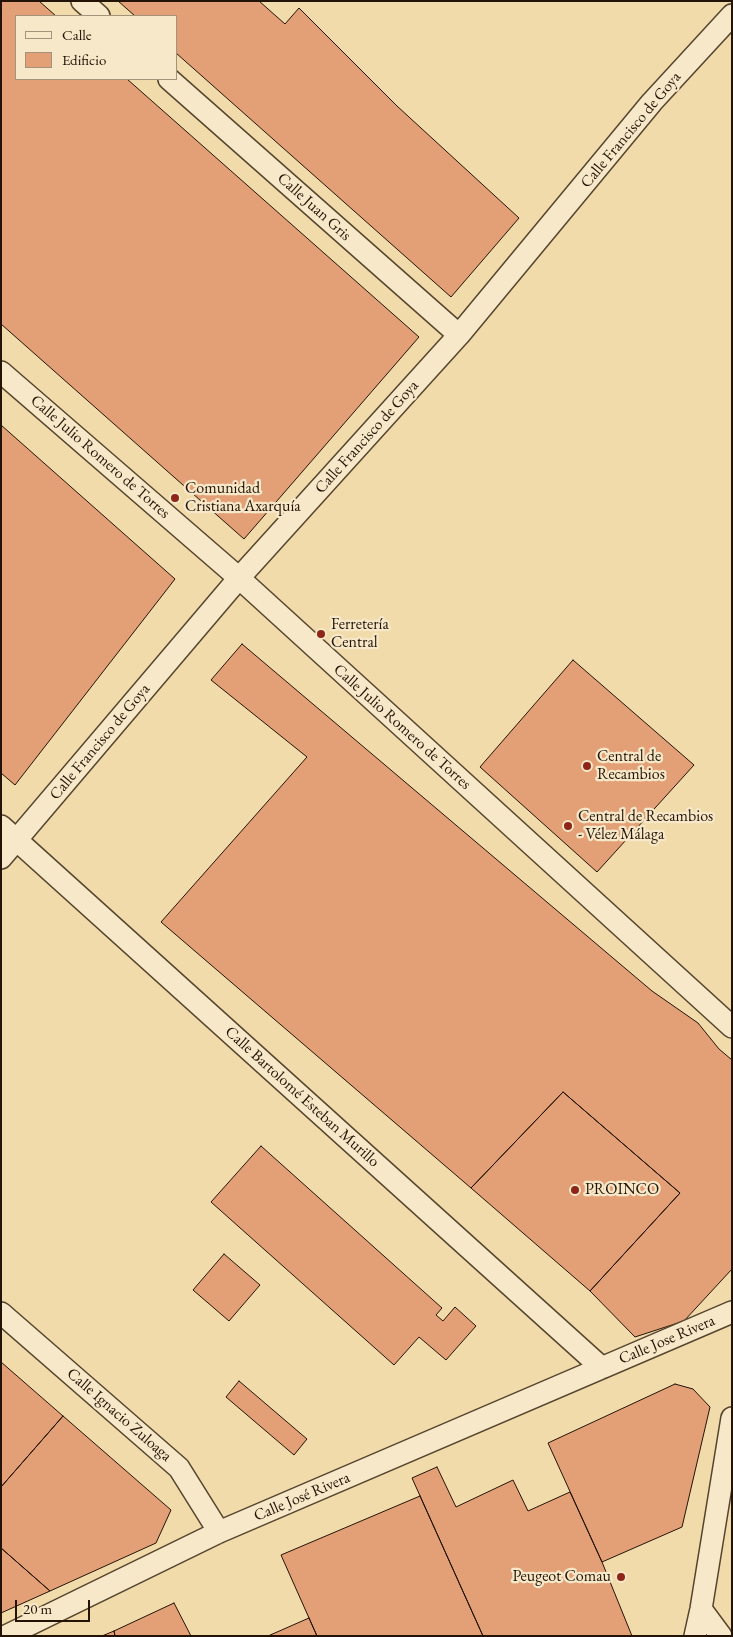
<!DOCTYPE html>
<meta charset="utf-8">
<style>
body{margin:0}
#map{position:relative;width:733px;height:1637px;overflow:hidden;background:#f1dbab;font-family:"EB Garamond",serif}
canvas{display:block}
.frame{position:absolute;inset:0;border:2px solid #231305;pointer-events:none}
.legend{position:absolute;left:15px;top:15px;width:162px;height:65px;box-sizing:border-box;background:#f6e8c8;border:1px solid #a2937a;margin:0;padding:6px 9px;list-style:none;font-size:15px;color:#231305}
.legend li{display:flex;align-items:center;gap:10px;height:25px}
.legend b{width:25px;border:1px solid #a2937a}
.scale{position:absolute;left:15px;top:1600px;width:75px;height:22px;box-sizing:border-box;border:2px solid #231305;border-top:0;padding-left:6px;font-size:15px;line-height:18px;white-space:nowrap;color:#231305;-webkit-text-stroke:4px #f6e8c8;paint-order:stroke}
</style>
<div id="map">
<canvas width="733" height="1637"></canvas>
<div class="frame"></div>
<ul class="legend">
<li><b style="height:6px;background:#f6e8c8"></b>Calle</li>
<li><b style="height:14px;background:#e3a077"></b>Edificio</li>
</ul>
<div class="scale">20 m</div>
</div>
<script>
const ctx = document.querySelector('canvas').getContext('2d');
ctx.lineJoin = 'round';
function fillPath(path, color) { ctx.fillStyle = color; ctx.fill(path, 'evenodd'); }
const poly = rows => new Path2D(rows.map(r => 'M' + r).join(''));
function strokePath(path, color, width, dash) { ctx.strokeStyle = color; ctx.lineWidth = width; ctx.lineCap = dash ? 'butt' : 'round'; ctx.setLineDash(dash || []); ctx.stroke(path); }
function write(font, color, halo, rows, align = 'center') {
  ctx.font = font + ' "EB Garamond",serif'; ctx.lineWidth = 4.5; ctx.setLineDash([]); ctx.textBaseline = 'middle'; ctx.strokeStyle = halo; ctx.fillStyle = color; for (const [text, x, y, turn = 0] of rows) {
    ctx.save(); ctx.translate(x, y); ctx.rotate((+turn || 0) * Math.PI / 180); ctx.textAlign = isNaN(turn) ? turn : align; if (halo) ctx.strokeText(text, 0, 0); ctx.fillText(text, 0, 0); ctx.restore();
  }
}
const building = poly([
 [1,1,39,1,56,16,16,16,16,79,127,79,419,337,244,539,1,324,1,1],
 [118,1,259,1,285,24,299,8,397,106,519,218,451,297,176,53,176,16,135,16,118,1],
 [1,425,175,579,15,785,1,773,1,425],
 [242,644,652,991,698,1023,719,1049,732,1060,732,1269,684,1321,635,1337,590,1291,680,1193,563,1092,471,1188,161,922,307,757,211,680,242,644],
 [573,660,694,765,597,872,480,767,573,660],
 [563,1092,680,1193,590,1291,471,1188,563,1092],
 [261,1146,442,1308,436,1315,443,1321,455,1307,476,1326,446,1360,419,1337,394,1365,211,1202,261,1146],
 [224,1254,260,1285,229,1321,193,1290,224,1254],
 [1,1362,63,1416,1,1487,1,1362],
 [239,1381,307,1439,294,1455,226,1397,239,1381],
 [675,1384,693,1389,710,1407,682,1527,602,1562,548,1443,675,1384],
 [63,1416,171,1510,156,1543,50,1591,1,1548,1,1487,63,1416],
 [437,1467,456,1507,513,1480,528,1511,570,1492,602,1562,632,1636,483,1636,412,1478,437,1467],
 [420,1496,483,1636,317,1636,281,1555,420,1496],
 [1,1548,50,1591,1,1613,1,1548],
 [174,1603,191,1636,115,1636,114,1631,174,1603],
 [309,1618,317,1636,268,1636,309,1618],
 [114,1631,115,1636,102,1636,114,1631]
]);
fillPath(building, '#e3a077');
strokePath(building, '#231305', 1);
const street = poly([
 [82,1,99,16],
 [169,79,459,335],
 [1,372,239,578,732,1027],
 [1,826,602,1368],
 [1,858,239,578,459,335,652,102,732,15],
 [1,1313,179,1468,219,1532],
 [701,1609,721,1636],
 [6,1636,219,1532,732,1312],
 [695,1636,701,1609,732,1418]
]);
strokePath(street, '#56452e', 24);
strokePath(street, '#f6e8c8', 21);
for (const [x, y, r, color] of [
 [175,498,5,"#8f2418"],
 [321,634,5,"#8f2418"],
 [587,766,5,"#8f2418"],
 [568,826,5,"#8f2418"],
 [575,1190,5,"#8f2418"],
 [621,1577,5,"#8f2418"]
]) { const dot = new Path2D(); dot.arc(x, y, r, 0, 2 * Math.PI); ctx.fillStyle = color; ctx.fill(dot); strokePath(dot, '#f6e8c8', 2); }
write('16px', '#231305', '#f6e8c8', [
 ["Calle Francisco de Goya",631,130,-50],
 ["Calle Juan Gris",314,207,42],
 ["Calle Francisco de Goya",367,437,-48],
 ["Calle Julio Romero de Torres",100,457,41],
 ["Calle Julio Romero de Torres",402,727,42],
 ["Calle Francisco de Goya",100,742,-50],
 ["Calle Bartolomé Esteban Murillo",302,1097,42],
 ["Calle Jose Rivera",667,1340,-23],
 ["Calle Ignacio Zuloaga",119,1415,41],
 ["Calle José Rivera",302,1497,-23]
]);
write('16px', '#231305', '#f6e8c8', [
 ["Comunidad",185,489],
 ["Cristiana Axarquía",185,507],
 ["Ferretería",331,625],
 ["Central",331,643],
 ["Central de",597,757],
 ["Recambios",597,775],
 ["Central de Recambios",578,817],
 ["- Vélez Málaga",578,835],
 ["PROINCO",585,1190],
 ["Peugeot Comau",611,1577,"right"]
], 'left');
</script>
